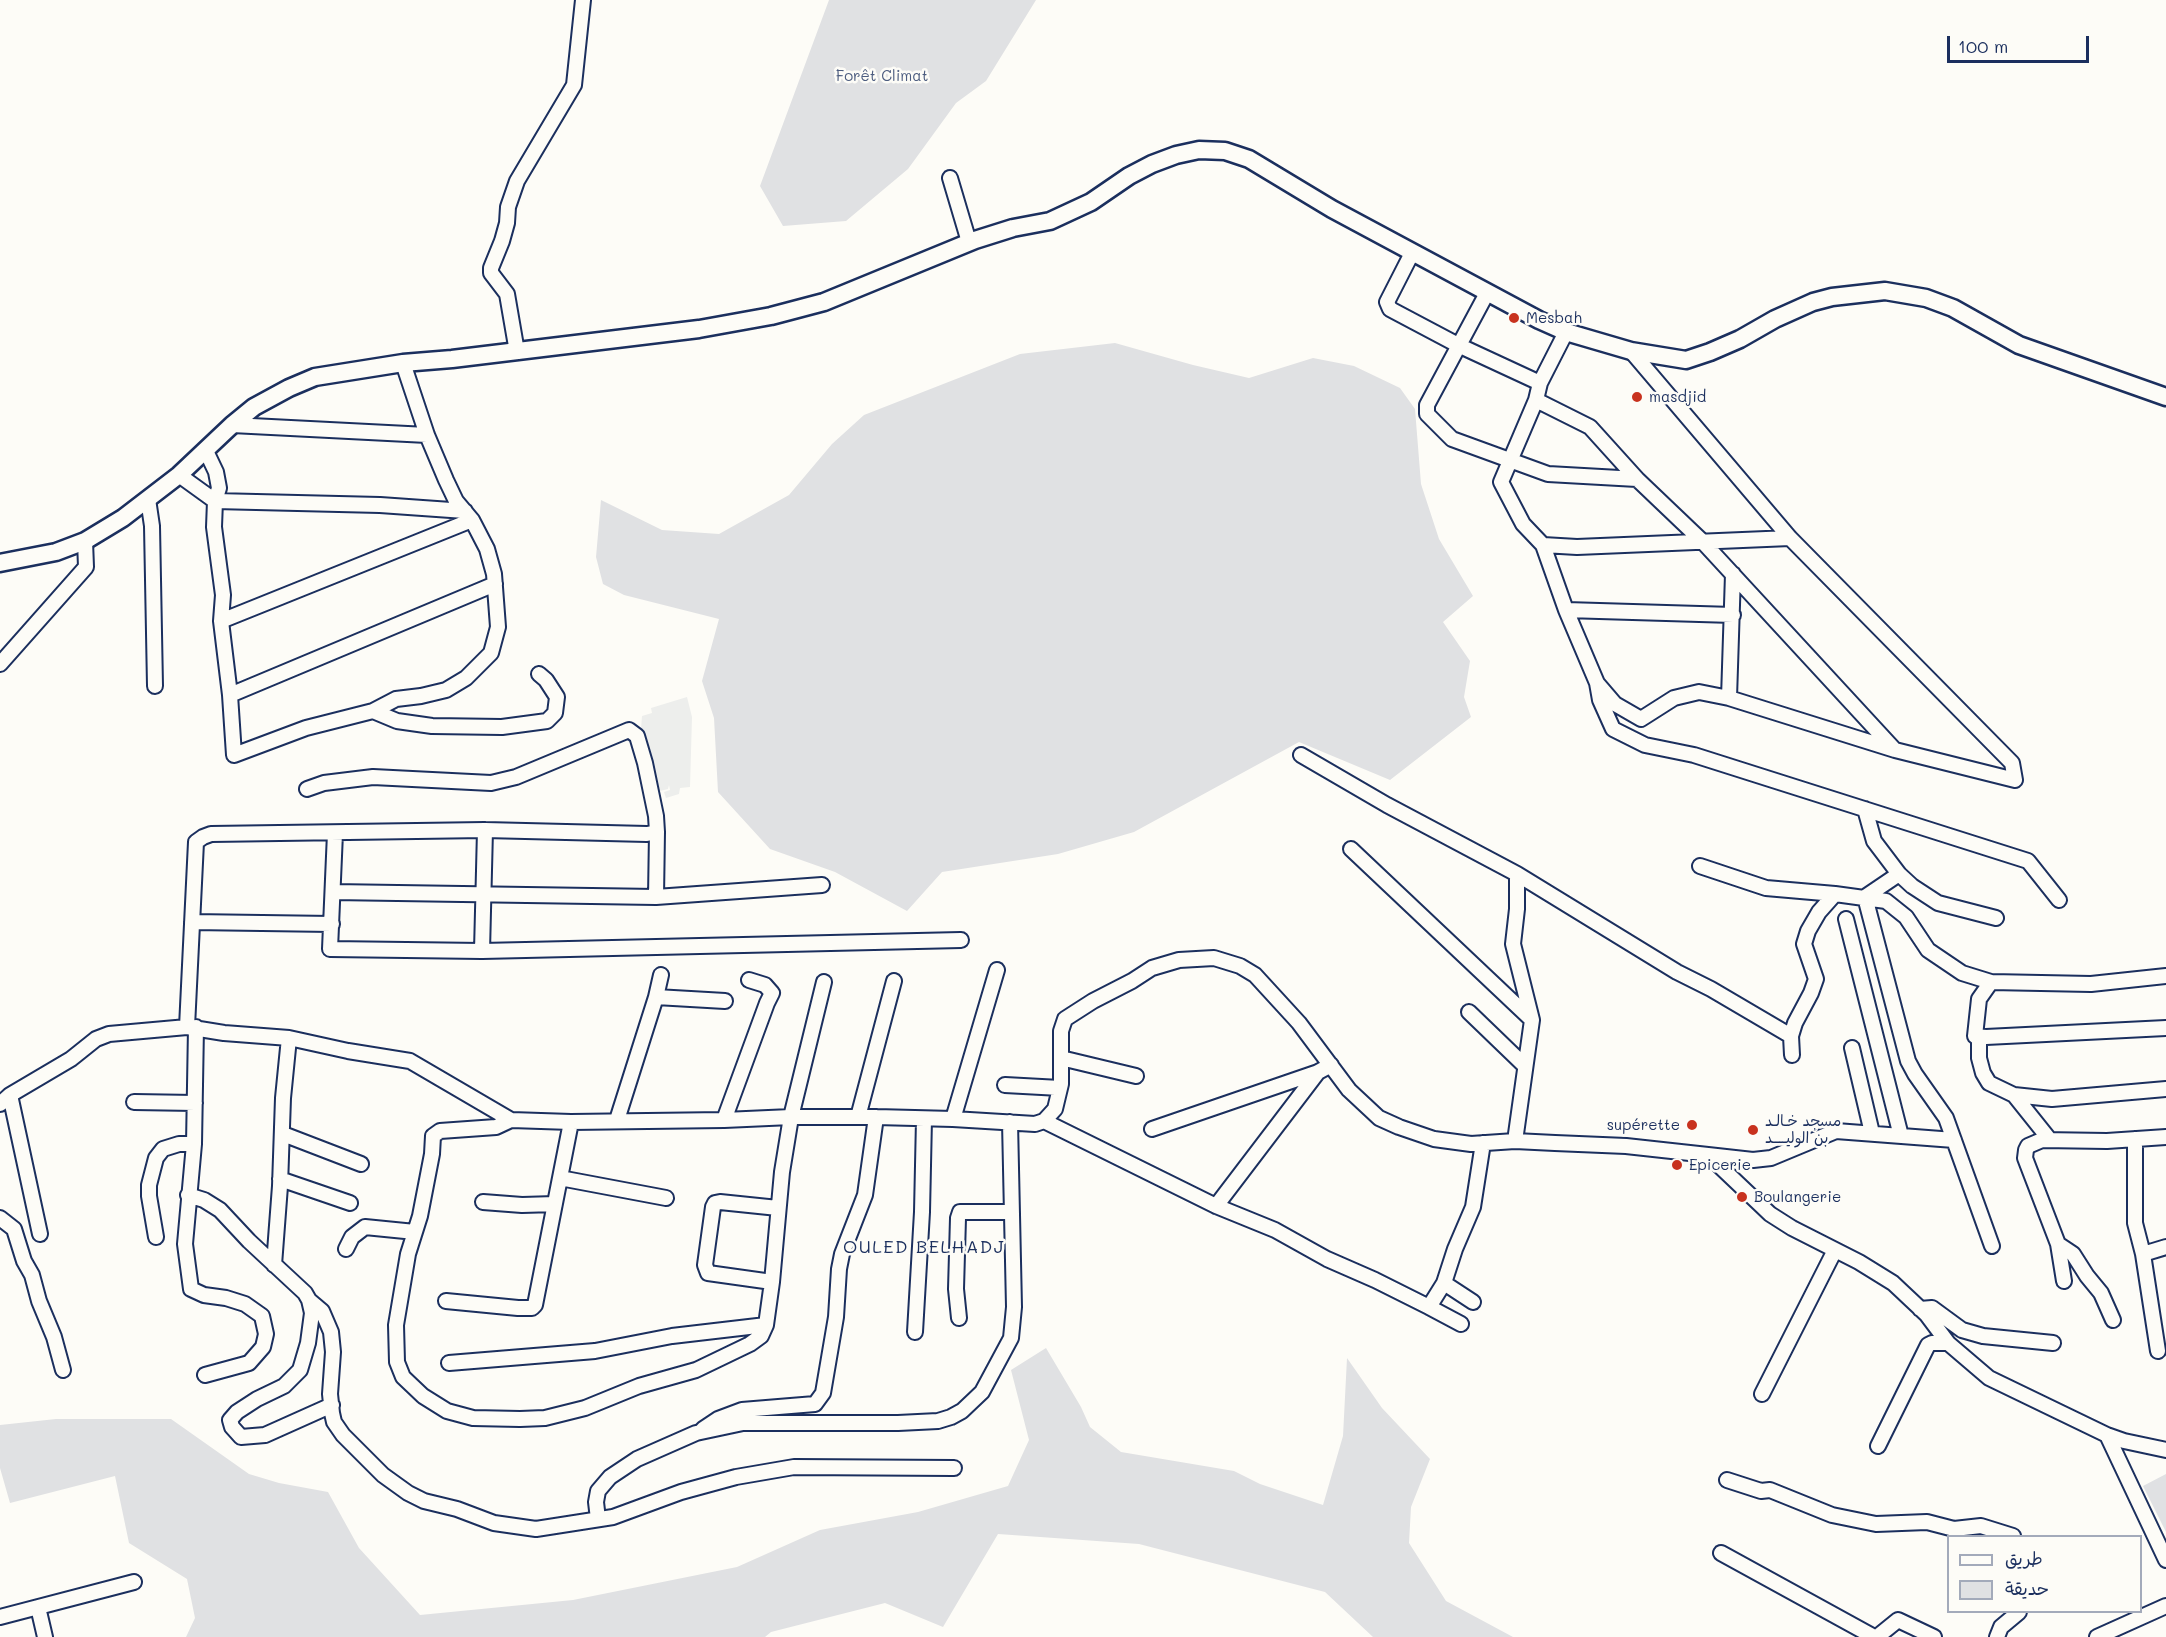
<!DOCTYPE html>
<meta charset="utf-8">
<style>
body{margin:0}
#map{position:relative;width:2166px;height:1637px;overflow:hidden;background:#fdfcf7;font-family:Mali,"Playpen Sans Arabic",sans-serif}
canvas{display:block}
.legend{position:absolute;left:1947px;top:1535px;width:195px;height:78px;box-sizing:border-box;background:#fdfcf7;border:2px solid #a3aaba;margin:0;padding:8px 10px;list-style:none;font-size:18px;color:#1b2f5e}
.legend li{display:flex;align-items:center;gap:12px;height:30px}
.legend b{width:30px;border:2px solid #a3aaba}
.scale{position:absolute;left:1947px;top:36px;width:142px;height:27px;box-sizing:border-box;border:3px solid #1b2f5e;border-top:0;padding-left:8px;font-size:18px;line-height:21px;white-space:nowrap;color:#1b2f5e;-webkit-text-stroke:4px #fdfcf7;paint-order:stroke}
</style>
<div id="map">
<canvas width="2166" height="1637"></canvas>
<ul class="legend">
<li><b style="height:8px;background:#fdfcf7"></b>طريق</li>
<li><b style="height:16px;background:#e0e1e3"></b>حديقة</li>
</ul>
<div class="scale">100 m</div>
</div>
<script>
const ctx = document.querySelector('canvas').getContext('2d');
ctx.lineJoin = 'round';
function fillPath(path, color) { ctx.fillStyle = color; ctx.fill(path, 'evenodd'); }
const poly = rows => new Path2D(rows.map(r => 'M' + r).join(''));
function strokePath(path, color, width, dash) { ctx.strokeStyle = color; ctx.lineWidth = width; ctx.lineCap = dash ? 'butt' : 'round'; ctx.setLineDash(dash || []); ctx.stroke(path); }
function write(font, color, halo, rows, align = 'center') {
  ctx.font = font + ' Mali,"Playpen Sans Arabic",sans-serif'; ctx.lineWidth = 5; ctx.setLineDash([]); ctx.textBaseline = 'middle'; ctx.strokeStyle = halo; ctx.fillStyle = color; for (const [text, x, y, turn = 0] of rows) {
    ctx.save(); ctx.translate(x, y); ctx.rotate((+turn || 0) * Math.PI / 180); ctx.textAlign = isNaN(turn) ? turn : align; if (halo) ctx.strokeText(text, 0, 0); ctx.fillText(text, 0, 0); ctx.restore();
  }
}
fillPath(poly([
 [687,697,692,717,690,787,680,788,679,794,666,798,664,792,670,790,669,785,668,789,660,791,652,762,648,761,641,729,642,716,652,713,651,708]
]), '#edeeec');
fillPath(poly([
 [829,0,1036,0,986,81,956,103,908,169,846,221,783,226,760,186],
 [1115,343,1193,365,1249,378,1313,358,1354,366,1400,388,1415,409,1421,484,1439,539,1473,596,1443,622,1470,661,1464,697,1471,717,1390,780,1299,742,1134,832,1058,854,942,872,907,911,835,872,770,849,718,792,714,718,702,681,719,619,624,595,603,584,596,557,601,500,662,530,719,534,789,495,832,444,864,415,1020,354],
 [1046,1348,1081,1407,1090,1427,1121,1452,1234,1471,1260,1484,1323,1505,1343,1436,1347,1358,1382,1408,1430,1459,1411,1507,1409,1543,1446,1601,1513,1637,1373,1637,1325,1592,1139,1544,998,1534,943,1627,885,1603,771,1632,765,1637,186,1637,195,1618,187,1579,129,1543,115,1476,10,1503,0,1468,0,1425,56,1419,171,1419,249,1474,279,1483,328,1492,359,1548,420,1615,573,1600,737,1567,820,1530,918,1512,1008,1486,1029,1440,1011,1370],
 [2166,1474,2166,1532,2143,1486]
]), '#e0e1e3');
const minor = poly([
 [950,178,969,242],
 [1412,253,1387,302,1390,309,1458,345,1540,383],
 [1487,293,1427,405,1427,414,1452,439,1548,474,1637,479],
 [517,352,507,294,491,273,491,268,502,241,507,223,508,207,517,181,574,85,583,0],
 [1536,400,1590,427,1637,479,1702,541,1893,748],
 [232,425,427,435],
 [206,451,216,472,219,488,215,501,214,527,223,595,221,621,230,695,234,755,306,728,373,711,396,699,421,696,446,690,466,678,491,653,498,627,494,574,487,549,472,520,456,501,446,480,427,435,403,363],
 [179,475,215,501,380,505,465,511],
 [148,499,152,526,155,686],
 [1543,545,1523,524,1501,482,1536,400,1540,383,1566,332],
 [1566,610,1597,683,1600,700,1613,729,1645,745,1694,755,2028,861,2059,900],
 [1733,615,1566,610,1543,545,1577,547,1790,538],
 [221,621,472,520],
 [0,664,86,567,85,541],
 [1597,683,1615,704,1641,719,1674,698,1699,692,1729,698,1895,750,2015,780,2012,763,1790,538,1631,351],
 [230,695,495,584],
 [1729,698,1733,574],
 [373,711,397,721,432,726,502,727,547,721,555,713,557,697,546,680,539,674],
 [1301,755,1387,805,1517,874,1677,972,1711,989,1791,1036],
 [335,833,330,949,482,951,961,940],
 [1351,849,1532,1020,1515,1141],
 [1700,866,1766,888,1835,894],
 [1517,874,1517,909,1513,944,1532,1020],
 [1899,874,1912,886,1938,903,1996,918],
 [333,892,656,897,822,885],
 [656,897,657,832],
 [1865,897,1908,1061,1915,1074,1946,1118,1992,1246],
 [1865,897,1899,874,1874,841,1865,809],
 [1846,919,1901,1136],
 [192,922,332,924],
 [482,951,485,830],
 [2166,976,2091,984,1991,982,1979,999,1975,1036,1986,1037,2166,1028],
 [656,997,725,1001],
 [1469,1012,1525,1066],
 [187,1027,196,842,203,837,211,834,485,830,647,834,657,832,656,816,645,763,637,736,629,730,516,777,491,783,373,777,324,783,307,789],
 [1979,1037,1979,1058,1983,1073,1989,1083,2014,1095,2052,1099,2166,1089],
 [1852,1048,1872,1133],
 [1792,1055,1791,1036,1795,1023,1811,993,1816,979,1804,944,1808,931,1819,912,1835,894,1886,901,1906,917,1928,950,1962,973,1991,982],
 [1061,1058,1136,1076],
 [1005,1085,1060,1088],
 [10,1095,40,1234],
 [2014,1095,2050,1140],
 [134,1102,195,1103],
 [0,1104,10,1095,71,1059,96,1039,109,1034,187,1027,224,1033,289,1038,348,1051,410,1061,511,1120,571,1122,724,1120,791,1117,876,1117,953,1119,1035,1124,1044,1121,1055,1109,1061,1084,1061,1031,1065,1019,1093,1001,1132,981,1152,968,1179,960,1214,958,1240,966,1255,975,1299,1023,1349,1090,1379,1118,1399,1127,1434,1139,1471,1144,1515,1141,1555,1143,1626,1146,1708,1155,1770,1214,1792,1228,1859,1262,1893,1283,1927,1315,1948,1343,1989,1378,2107,1435,2124,1441,2166,1450],
 [858,1117,894,981],
 [953,1119,997,970],
 [511,1120,496,1127,440,1131,433,1136,432,1154,420,1216,408,1254,396,1325,397,1362,403,1377,423,1396,447,1411,473,1418,520,1419,545,1418,585,1408,639,1386,696,1370,750,1344,761,1336,766,1325,772,1282,782,1172,791,1117,824,982],
 [617,1120,656,997,661,975],
 [724,1120,767,1003,772,993,765,985,749,980],
 [1044,1121,1216,1206,1275,1230,1327,1259,1375,1280,1429,1307],
 [1152,1129,1318,1072],
 [283,1134,361,1164],
 [2135,1139,2135,1223,2143,1254,2158,1351],
 [194,1144,185,1244,191,1289,204,1295,226,1298,245,1304,262,1316,266,1334,263,1347,249,1363,205,1375],
 [1708,1155,1753,1160,1771,1158,1836,1131,1954,1140],
 [560,1178,666,1198],
 [280,1179,350,1203],
 [188,1195,204,1200,220,1210,249,1241,305,1293,309,1300,312,1313,308,1343,300,1370,284,1386,257,1399,237,1412,230,1420,232,1427,241,1437,265,1435,332,1405],
 [483,1202,522,1205,555,1204],
 [1216,1206,1318,1072,1331,1065],
 [0,1218,14,1229,24,1261,32,1275,39,1301,54,1337,63,1370],
 [156,1237,149,1196,149,1185,156,1158,163,1149,179,1144,194,1144,196,1027],
 [2058,1244,2073,1254,2087,1276,2101,1293,2113,1320],
 [346,1249,352,1237,365,1227,415,1232],
 [2143,1254,2166,1247],
 [274,1265,280,1186,283,1098,289,1038],
 [2064,1281,2058,1244,2025,1158,2026,1150,2028,1146,2042,1140,2107,1141,2166,1137],
 [772,1282,708,1273,705,1265,713,1207,715,1203,720,1202,778,1208],
 [1444,1283,1473,1302],
 [309,1300,322,1311,331,1332,333,1352,330,1394,332,1413,334,1422,343,1435,383,1475,408,1493,424,1501,457,1509,494,1523,536,1529,613,1517,681,1492,736,1477,794,1467,954,1468],
 [446,1301,518,1308,532,1308,535,1305,571,1122],
 [1920,1309,1932,1308,1962,1330,1983,1336,2053,1343],
 [959,1318,956,1289,958,1218,960,1212,1012,1212],
 [1461,1324,1429,1307,1444,1283,1455,1249,1473,1207,1483,1143],
 [915,1332,922,1212,924,1119],
 [449,1363,595,1351,672,1336,766,1325],
 [1762,1394,1835,1250],
 [703,1429,718,1419,742,1410,815,1404,823,1393,836,1317,839,1269,842,1254,865,1195,876,1117],
 [2107,1435,2166,1560],
 [1878,1446,1928,1345,1932,1343,1948,1343],
 [1727,1480,1761,1491,1770,1490,1832,1515,1876,1524,1927,1522,1954,1529,1981,1526,2013,1536],
 [598,1519,596,1502,598,1491,610,1477,637,1459,696,1433,743,1423,898,1423,938,1421,951,1417,962,1411,982,1392,1011,1338,1014,1307,1010,1122],
 [1721,1553,1874,1637],
 [38,1607,45,1637],
 [0,1617,134,1582],
 [1877,1637,1898,1620,1934,1637],
 [1997,1637,2001,1627,2019,1612],
 [2097,1637,2166,1606]
]);
const major = poly([
 [0,563,56,552,85,541,123,518,179,475,232,425,254,407,289,388,315,377,403,363,452,359,699,329,771,316,824,302,975,240,1013,228,1050,221,1091,202,1129,176,1152,164,1176,155,1199,150,1225,151,1249,159,1332,209,1539,320,1566,332,1631,351,1686,360,1710,352,1740,339,1775,319,1813,302,1832,297,1885,291,1926,298,1953,308,2019,345,2166,397]
]);
strokePath(minor, '#1b2f5e', 18);
strokePath(major, '#1b2f5e', 21);
strokePath(minor, '#fdfcf7', 14);
strokePath(major, '#fdfcf7', 16);
for (const [x, y, r, color] of [
 [1514,318,6,"#c8321e"],
 [1637,397,6,"#c8321e"],
 [1692,1125,6,"#c8321e"],
 [1753,1130,6,"#c8321e"],
 [1677,1165,6,"#c8321e"],
 [1742,1197,6,"#c8321e"]
]) { const dot = new Path2D(); dot.arc(x, y, r, 0, 2 * Math.PI); ctx.fillStyle = color; ctx.fill(dot); strokePath(dot, '#fdfcf7', 2); }
write('15px', '#4c5c7f', '#fdfcf7', [
 ["Forêt Climat",882,76]
]);
write('15px', '#1b2f5e', '#fdfcf7', [
 ["Mesbah",1526,318],
 ["masdjid",1649,397],
 ["مسجد خـالـد",1765,1121],
 ["بن الوليــــد",1765,1138],
 ["supérette",1680,1125,"right"],
 ["Epicerie",1689,1165],
 ["Boulangerie",1754,1197]
], 'left');
ctx.letterSpacing = '1.5px';
write('18px', '#1b2f5e', '#fdfcf7', [
 ["OULED BELHADJ",924,1247]
]);
ctx.letterSpacing = '0px';
</script>
